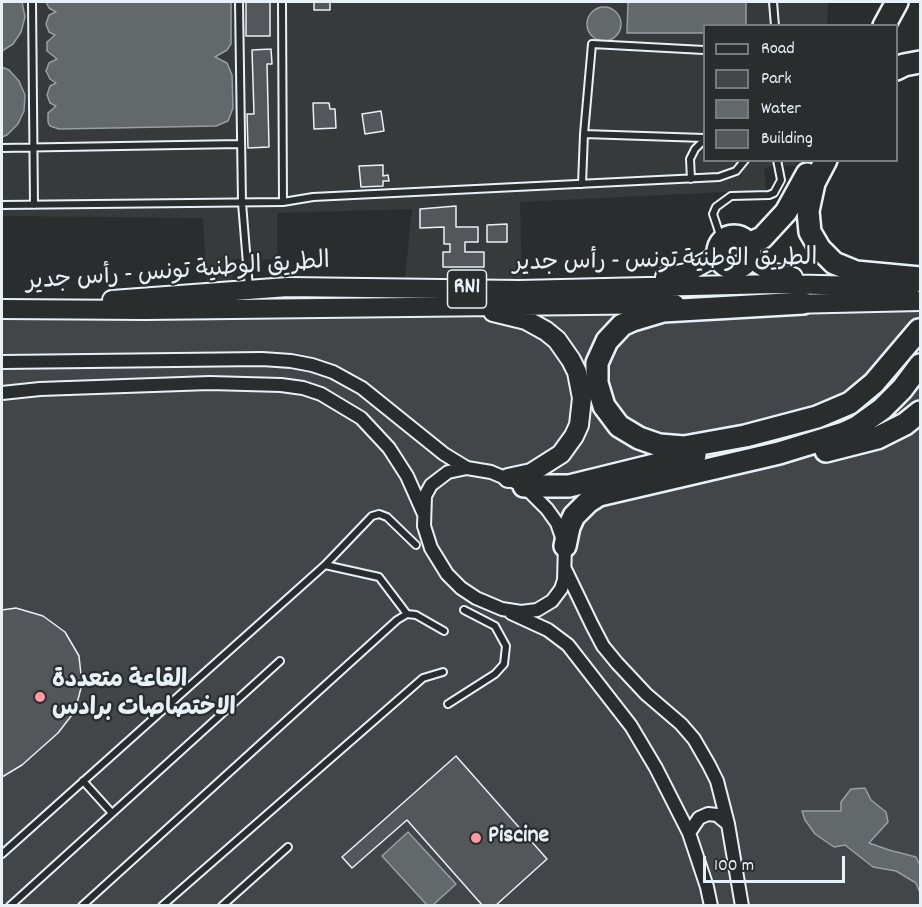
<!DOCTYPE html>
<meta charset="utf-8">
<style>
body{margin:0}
#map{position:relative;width:922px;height:907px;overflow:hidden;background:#2a2d2e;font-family:Dekko,sans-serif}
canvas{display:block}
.frame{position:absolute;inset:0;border:3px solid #e8f1f8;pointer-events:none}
.legend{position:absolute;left:703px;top:24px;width:195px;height:138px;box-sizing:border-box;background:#2a2d2e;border:2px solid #767b7f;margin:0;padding:8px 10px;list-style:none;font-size:18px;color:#e8f1f8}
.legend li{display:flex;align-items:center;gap:12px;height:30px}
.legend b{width:30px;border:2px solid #767b7f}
.scale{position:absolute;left:703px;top:856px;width:142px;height:27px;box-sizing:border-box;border:3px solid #e8f1f8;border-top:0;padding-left:8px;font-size:18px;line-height:21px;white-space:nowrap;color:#e8f1f8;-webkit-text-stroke:4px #2a2d2e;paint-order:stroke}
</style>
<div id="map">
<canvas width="922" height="907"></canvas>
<div class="frame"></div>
<ul class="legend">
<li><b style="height:8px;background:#2a2d2e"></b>Road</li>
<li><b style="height:16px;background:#424648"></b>Park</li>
<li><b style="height:16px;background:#63686b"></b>Water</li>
<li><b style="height:16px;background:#535759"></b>Building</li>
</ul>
<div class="scale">100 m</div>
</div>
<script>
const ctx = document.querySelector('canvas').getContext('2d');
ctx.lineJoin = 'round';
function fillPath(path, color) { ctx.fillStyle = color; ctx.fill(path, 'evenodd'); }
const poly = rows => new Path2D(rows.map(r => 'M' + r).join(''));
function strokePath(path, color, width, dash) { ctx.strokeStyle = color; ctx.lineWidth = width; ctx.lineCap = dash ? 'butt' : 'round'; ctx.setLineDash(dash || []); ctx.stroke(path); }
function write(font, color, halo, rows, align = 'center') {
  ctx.font = font + ' Dekko,"Playpen Sans Arabic",sans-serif'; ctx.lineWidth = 4.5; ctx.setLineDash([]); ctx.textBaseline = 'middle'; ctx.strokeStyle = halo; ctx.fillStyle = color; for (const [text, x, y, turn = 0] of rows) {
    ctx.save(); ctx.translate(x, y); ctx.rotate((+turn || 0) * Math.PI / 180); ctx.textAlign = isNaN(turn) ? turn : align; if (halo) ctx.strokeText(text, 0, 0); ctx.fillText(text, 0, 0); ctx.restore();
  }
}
fillPath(poly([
 [2,2,828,2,827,25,704,26,704,160,798,161,794,166,777,165,764,168,766,190,520,202,522,287,404,288,412,209,277,213,277,259,232,259,233,284,207,285,203,218,2,216]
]), '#363a3b');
fillPath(poly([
 [920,305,920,905,2,905,2,320,391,317]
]), '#424648');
const water = poly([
 [2,2,22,2,25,17,21,32,13,44,2,51,2,2],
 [46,2,231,2,231,44,227,50,215,57,227,63,232,75,233,108,228,121,216,126,59,129,50,126,48,122,48,113,56,106,50,103,47,95,50,86,56,83,50,79,46,71,49,63,57,59,47,51,47,42,55,35,49,32,46,24,49,15,56,12,49,8,46,2],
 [628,2,746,2,746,25,704,26,704,33,627,33,628,2],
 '587 24a17 17 0 1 1 34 0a17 17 0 1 1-34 0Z',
 [2,67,9,70,19,81,25,95,24,111,18,124,7,135,2,137,2,67],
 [865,788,871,800,886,812,888,822,869,843,889,850,916,857,920,865,920,893,916,883,896,871,873,867,845,845,834,847,815,834,805,820,802,811,841,811,841,802,851,789,865,788],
 [408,832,456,884,433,905,427,905,382,856,408,832]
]);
fillPath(water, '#63686b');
strokePath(water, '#989fa3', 1.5);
const building = poly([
 [246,2,270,2,270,36,246,36,246,2],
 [314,2,330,2,330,10,314,10,314,2],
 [271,49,272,64,267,64,269,147,248,148,247,114,254,114,252,50,271,49],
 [313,103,329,103,330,109,335,109,336,128,314,129,313,103],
 [381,111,384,131,365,134,362,114,381,111],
 [383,165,383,176,388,175,389,181,383,181,383,186,361,187,359,166,383,165],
 [456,206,456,227,478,227,478,242,465,242,465,252,484,252,484,267,443,267,443,252,450,252,450,244,444,244,444,227,420,228,420,209,456,206],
 [507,224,507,242,487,242,487,225,507,224],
 [16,608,43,616,65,632,79,656,82,684,75,711,58,733,22,765,2,777,2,610,16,608],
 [456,756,547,859,495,906,483,906,407,820,352,868,342,857,456,756]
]);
fillPath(building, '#535759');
strokePath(building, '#e8f1f8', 1.5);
const lane = poly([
 [32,2,34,205],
 [239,2,242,203,249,288],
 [282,2,283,202],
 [773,2,775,26],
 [704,50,592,44,584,134,704,138],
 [2,148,240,144],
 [691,179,690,159,695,149,704,140],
 [582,184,584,134],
 [2,205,283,202,313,197,719,177,736,171,745,160],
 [722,241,713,214,716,207,731,196,769,195,774,193,781,180,777,160],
 [325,565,379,577,407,614],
 [448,704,495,674,504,664,506,646,495,626,464,610],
 [83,781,112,813],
 [2,854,325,565,372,516,379,514,387,517,416,545],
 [10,906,280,661],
 [82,906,397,620,407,614,416,615,444,631],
 [162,906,423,678,443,672],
 [222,906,288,847]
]);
const street = poly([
 [2,362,262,359,291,361,312,365,333,372,362,388,444,454,467,468],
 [2,393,40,389,210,383,281,385,303,388,321,394,361,418,389,448,407,476,423,512],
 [467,468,491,472,524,486,547,509,557,523,565,546,564,580,561,589,552,601,537,610,521,612,502,609,476,598,461,588,447,574,431,548,424,526,425,496,431,485,448,472,467,468],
 [565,569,592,625,603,646,617,663,646,694,681,724,694,739,709,765,717,781,728,824,742,906],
 [511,613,548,630,568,645,631,726,656,768,689,833,707,887,711,906],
 [689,833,699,818,708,814,717,815,728,824]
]);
const primary = poly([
 [749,255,760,265,771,272,793,277],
 [665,277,686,273,710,260,718,251],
 [112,300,288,287,519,290,776,284,865,286,912,285],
 [789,304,920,301],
 [2,309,145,310,675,304],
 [493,312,526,320,546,331,557,340,571,360,577,372,582,398,579,425,574,436,561,454,531,473,508,478]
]);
const highway = poly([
 [884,26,897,2],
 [896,69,904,65,920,62],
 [826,160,814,183,808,211,810,232,820,249,834,263,856,272,920,278],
 '718 252a16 16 0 1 1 32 0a16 16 0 1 1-32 0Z',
 [748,244,762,238,786,212,807,174],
 [803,303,663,311,633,320,622,325,607,341,597,363,597,383,604,406,619,426,639,438,659,445,684,447,745,436,817,417,850,403,874,383,919,330],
 [826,451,877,438,905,424,920,412],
 [524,486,569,486,695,455],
 [565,546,569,527,574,516,588,502,599,495,779,453,844,433,857,427,882,409,902,389,920,365]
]);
strokePath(lane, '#e8f1f8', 10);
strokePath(street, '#e8f1f8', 16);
strokePath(primary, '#e8f1f8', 22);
strokePath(highway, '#e8f1f8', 26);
strokePath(lane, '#2a2d2e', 6);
strokePath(street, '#2a2d2e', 12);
strokePath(primary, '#2a2d2e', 18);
strokePath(highway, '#2a2d2e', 21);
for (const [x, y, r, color] of [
 [40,697,6,"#ff9aa2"],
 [476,838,6,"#ff9aa2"]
]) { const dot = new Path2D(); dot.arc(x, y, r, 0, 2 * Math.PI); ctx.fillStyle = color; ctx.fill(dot); strokePath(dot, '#2a2d2e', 2); }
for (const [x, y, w] of [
 [467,289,39]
]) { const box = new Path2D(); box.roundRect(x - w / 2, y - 19, w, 38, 4.5); ctx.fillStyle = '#2a2d2e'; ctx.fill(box); strokePath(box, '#e8f1f8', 1.5); }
write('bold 22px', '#e8f1f8', null, [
 ["RN1",467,289]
]);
write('24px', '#e8f1f8', '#2a2d2e', [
 ["الطريق الوطنية تونس - رأس جدير",665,263,-1],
 ["الطريق الوطنية تونس - رأس جدير",178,274,-4]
]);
write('bold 24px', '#e8f1f8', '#2a2d2e', [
 ["القاعة متعددة",52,683],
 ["الاختصاصات برادس",52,711],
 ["Piscine",488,838]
], 'left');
</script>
